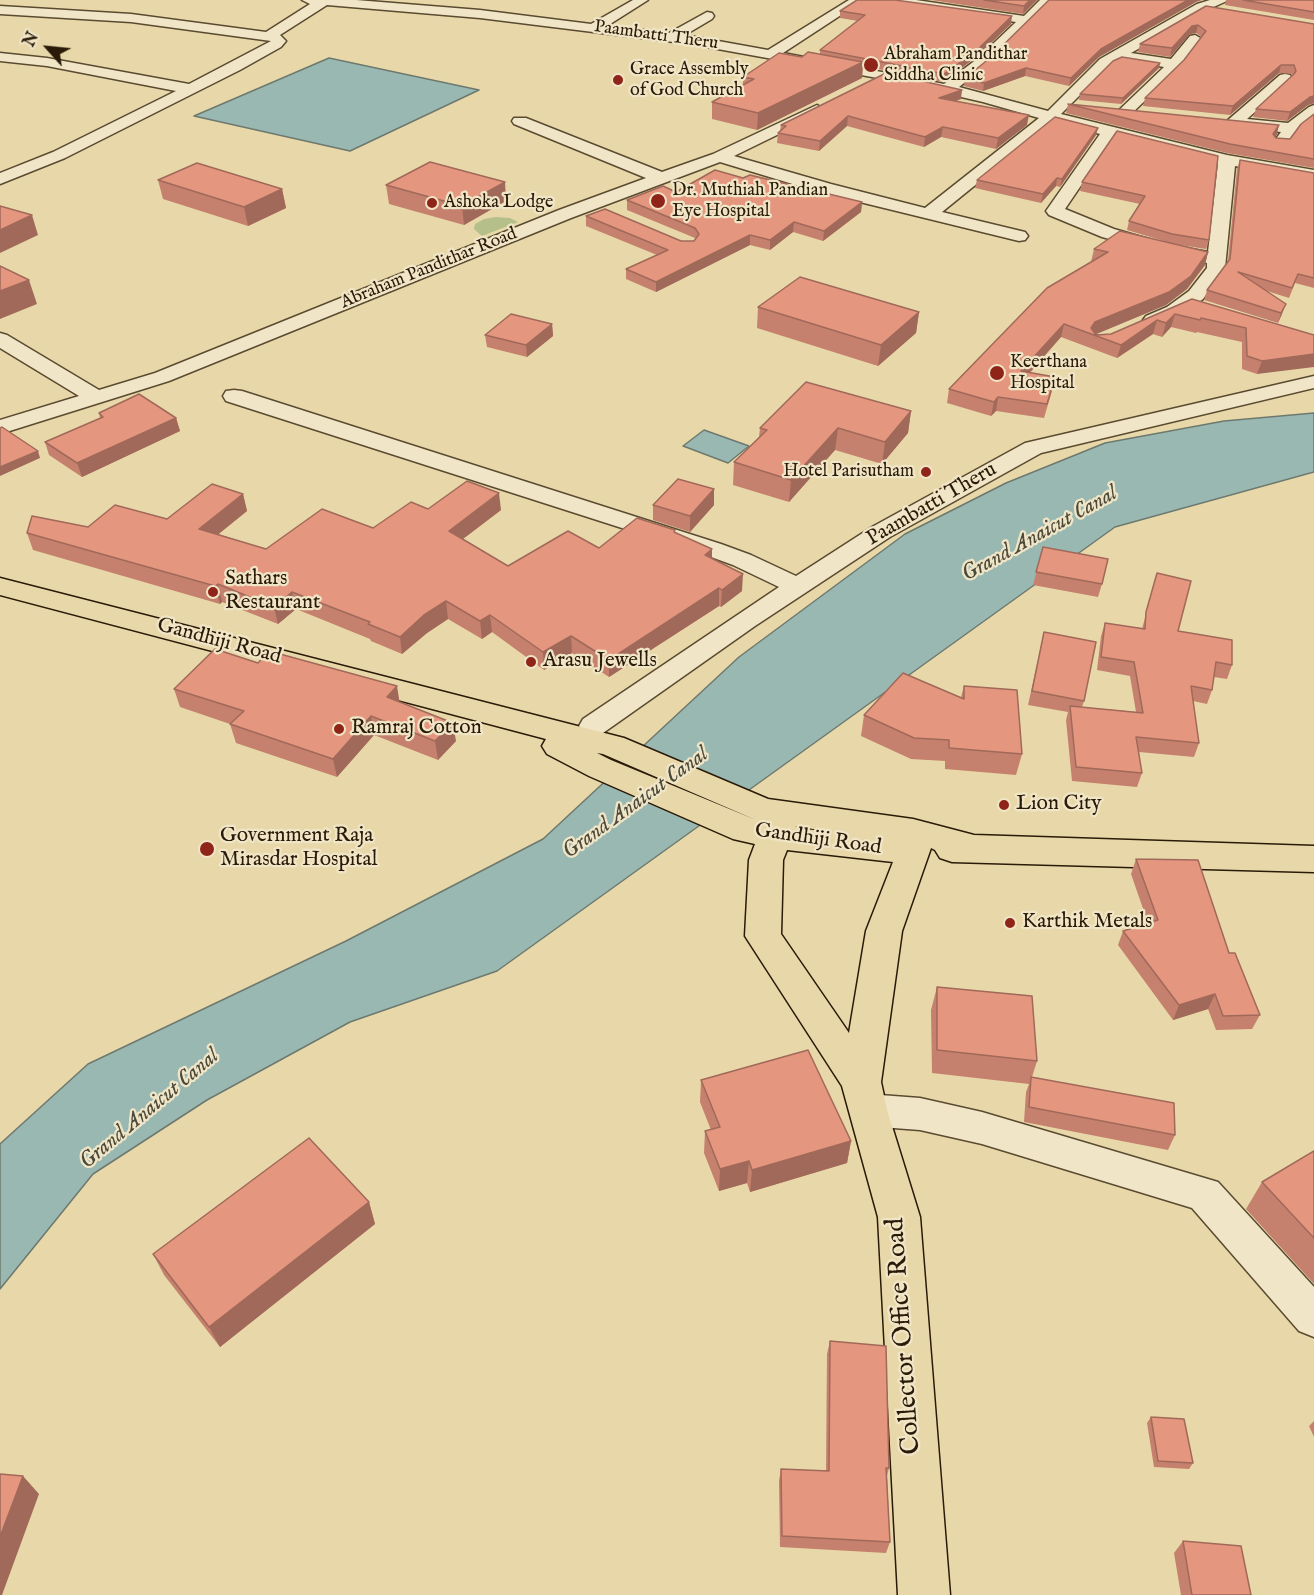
<!DOCTYPE html>
<style>
body{margin:0}
#map{position:relative;width:1314px;height:1595px;overflow:hidden;background:#e8d8a9;font-family:"IM FELL English",serif}
canvas{display:block}
.north{position:absolute;left:18px;top:18px;width:60px;height:60px;-webkit-text-stroke:4px #f0e6c7;paint-order:stroke;rotate:297deg;font-size:16px;font-weight:700;line-height:24px;text-align:center;color:#2a1a08}
.north::after{content:'';display:block;margin:auto;width:21px;height:27px;background:#2a1a08;clip-path:polygon(50% 0,100% 100%,50% 72%,0 100%)}
</style>
<div id="map">
<canvas width="1314" height="1595"></canvas>
<div class="north">N</div>
</div>
<script>
const ctx = document.querySelector('canvas').getContext('2d');
ctx.lineJoin = 'round';
function fillPath(path, color) { ctx.fillStyle = color; ctx.fill(path, 'evenodd'); }
const poly = rows => new Path2D(rows.map(r => 'M' + r).join(''));
function strokePath(path, color, width, dash) { ctx.strokeStyle = color; ctx.lineWidth = width; ctx.lineCap = dash ? 'butt' : 'round'; ctx.setLineDash(dash || []); ctx.stroke(path); }
function write(font, color, halo, rows, align = 'center') {
  ctx.font = font + ' "IM FELL English",serif'; ctx.lineWidth = 4.5; ctx.setLineDash([]); ctx.textBaseline = 'middle'; ctx.strokeStyle = halo; ctx.fillStyle = color; for (const [text, x, y, turn = 0] of rows) {
    ctx.save(); ctx.translate(x, y); ctx.rotate((+turn || 0) * Math.PI / 180); ctx.textAlign = isNaN(turn) ? turn : align; if (halo) ctx.strokeText(text, 0, 0); ctx.fillText(text, 0, 0); ctx.restore();
  }
}
fillPath(poly([
 [496,217,510,218,518,222,482,236,474,229,475,224,484,219]
]), '#b4bf89');
const water = poly([
 [329,58,479,90,350,151,194,116,329,58],
 [1314,413,1314,472,1115,527,497,971,350,1022,207,1100,93,1174,0,1289,0,1144,88,1064,346,941,543,839,739,657,905,534,1006,483,1105,443,1224,421,1314,413],
 [704,430,749,446,728,463,683,446,704,430]
]);
fillPath(water, '#9ab8b2');
strokePath(water, '#6d796e', 1.5);
const minor = poly([
 [302,0,356,0,480,10,591,24,633,0,648,0,607,26,669,33,707,12,712,13,714,16,712,19,685,35,768,50,849,0,864,0,783,53,944,84,977,59,1016,22,889,4,883,0,916,0,1024,16,1040,0,1053,0,987,65,959,87,1048,111,1100,59,1197,4,1210,0,1229,0,1207,10,1131,53,1171,59,1190,36,1195,35,1202,39,1180,67,1130,115,1125,117,1117,112,1164,67,1120,60,1110,65,1061,114,1227,155,1314,170,1314,180,1235,166,1225,268,1203,299,1181,315,1153,326,1146,324,1143,320,1146,316,1167,307,1189,291,1207,268,1207,263,1167,255,1102,237,1049,215,1046,211,1100,134,1053,122,942,212,1025,232,1028,236,1025,240,1019,241,819,192,720,162,571,218,169,381,0,434,0,420,79,396,0,348,0,333,7,335,99,390,155,373,559,210,646,178,514,124,512,121,514,118,526,118,662,172,713,154,817,105,825,110,822,113,734,156,831,184,925,208,1039,118,983,102,883,79,690,44,480,18,327,5,280,35,286,41,281,47,240,70,65,158,0,184,0,173,53,152,176,91,47,66,0,61,0,53,47,58,189,84,271,41,131,22,0,14,0,6,131,14,266,32,310,4,302,0],
 [1114,137,1218,163,1208,252,1169,245,1114,229,1065,209,1114,137],
 [1285,74,1290,75,1292,78,1290,81,1247,119,1288,123,1309,107,1314,105,1314,118,1297,131,1287,146,1275,146,1273,143,1281,132,1228,126,1226,123,1228,120,1280,75,1285,74],
 [1314,376,1314,388,1041,453,890,537,755,626,603,733,593,736,583,733,579,726,583,719,779,587,733,565,703,554,226,401,223,396,226,391,234,390,242,391,721,544,751,555,796,576,872,527,1025,443,1314,376],
 [867,1094,920,1098,982,1112,1218,1182,1314,1287,1314,1337,1299,1331,1192,1208,982,1144,920,1130,867,1126,854,1121,849,1110,854,1099,867,1094]
]);
const major = poly([
 [0,578,624,738,768,799,913,819,974,835,1314,846,1314,872,952,862,940,858,935,850,931,848,902,931,881,1082,887,1110,920,1217,950,1595,898,1595,878,1217,842,1086,745,936,749,860,755,844,733,839,589,776,547,754,542,746,546,739,0,595,0,578],
 [597,753,603,754,756,820,611,760,597,753],
 [795,826,825,831,803,829,795,826],
 [787,850,893,862,866,931,849,1033,781,934,783,860,787,850]
]);
strokePath(minor, '#5a4a30', 3);
strokePath(major, '#2a1a08', 3);
fillPath(minor, '#f0e6c7');
fillPath(major, '#e8d8a9');
fillPath(poly([
 [931,0,1037,0,1023,14],
 [1226,0,1314,0,1314,20,1225,5],
 [1196,2,1099,57,1069,86,1025,76,983,91,964,86,965,78,990,58],
 [1206,6,1314,24,1314,103,1308,105,1287,121,1253,117,1256,109,1293,76,1292,74,1279,73,1230,115,1143,106,1145,98,1184,60,1202,37,1196,33,1190,34,1170,57,1138,52,1140,44],
 [840,11,1011,24,976,57,943,82,863,66,862,78,757,130,712,119,712,102,743,86,743,77,802,57,820,54,820,50,858,21,840,18],
 [1160,63,1159,68,1121,104,1079,100,1080,94],
 [961,99,956,101,1027,125,996,149,941,137,924,147,847,126,819,151,777,143,778,133,780,131,781,125],
 [1068,104,1277,134,1275,137,1276,138,1290,139,1314,114,1314,168,1227,153,1066,113],
 [1117,131,1209,240,1206,249,1174,244,1208,252,1205,265,1187,289,1166,305,1096,334,1111,334,1192,299,1314,335,1257,374,1242,369,1242,342,1197,332,1196,333,1171,327,1162,337,1153,334,1117,358,1061,337,1030,373,1052,391,1044,418,996,411,991,416,947,403,949,389,1091,262,1094,249,1164,241,1127,230,1129,221,1140,204,1080,191,1082,182],
 [1096,135,1060,187,1056,186,1041,203,975,188,977,180],
 [1240,160,1314,173,1314,288,1295,283,1289,298,1267,291,1282,314,1278,323,1204,300,1207,290,1228,261,1237,169],
 [743,178,862,202,861,212,823,241,793,232,770,250,750,245,656,292,626,279,626,269,657,255,586,226,586,216,681,241,694,241,696,239,695,238,627,210,627,200,676,192],
 [158,180,282,189,286,208,248,226,163,199],
 [386,185,506,201,464,225,389,204],
 [758,307,919,312,916,333,878,366,757,328],
 [552,324,553,336,527,357,487,347,485,335],
 [911,411,908,433,882,464,835,450,789,502,733,485,734,462,759,437,760,428],
 [99,413,176,418,180,431,82,477,49,455,45,442,100,418],
 [714,489,714,505,690,532,653,520,653,505],
 [243,494,247,511,218,534,266,549,373,528,428,509,501,510,463,539,508,566,599,548,675,530,675,533,712,549,712,558,742,591,721,607,719,606,609,677,572,653,544,670,492,632,482,639,448,619,427,633,402,654,371,641,370,639,296,609,278,624,222,602,220,604,33,550,27,533,167,519],
 [1043,547,1102,584,1098,597,1033,585],
 [1157,573,1178,631,1232,665,1227,679,1214,677,1212,690,1207,704,1193,701,1199,743,1194,757,1139,752,1142,773,1137,787,1072,781,1066,720,1068,712,1028,705,1044,632,1084,701,1082,707,1136,712,1130,676,1097,670,1101,636,1105,623,1142,629],
 [258,663,399,702,456,741,438,760,374,735,337,777,236,743,230,724,180,707,174,689],
 [964,686,1022,754,1016,775,945,769,945,761,911,759,861,736,864,715,961,697],
 [1136,859,1229,953,1260,1015,1252,1029,1216,1030,1208,1009,1173,1020,1118,945,1123,931,1148,923,1131,874],
 [937,987,1037,1061,1032,1077,1175,1135,1168,1150,1024,1122,1026,1092,1029,1084,932,1073,931,1010],
 [701,1080,851,1141,847,1163,750,1192,747,1183,719,1191,704,1153,705,1131,711,1130,700,1102],
 [1314,1151,1314,1284,1246,1209,1262,1182],
 [369,1202,375,1224,220,1347,164,1275,153,1254],
 [830,1341,889,1468,887,1476,890,1542,886,1553,780,1547,779,1481,781,1469,826,1471,827,1354],
 [1151,1417,1193,1463,1189,1469,1154,1467,1147,1423],
 [1314,1421,1314,1437,1309,1426],
 [1183,1541,1251,1595,1181,1595,1174,1553]
]), '#c5816d');
fillPath(poly([
 [1030,0,1037,0,1023,14,1024,6],
 [1188,0,1202,0,1196,2,1099,57,1069,86,1071,78,1101,49],
 [1012,16,1011,24,976,57,943,82,944,74],
 [1198,25,1196,33,1190,34,1170,57,1172,48,1192,26],
 [863,62,862,78,757,130,758,113],
 [1160,63,1159,68,1121,104,1123,98],
 [1281,65,1279,73,1230,115,1233,106],
 [1026,68,1025,76,983,91,984,83],
 [962,90,961,99,938,108,939,98],
 [1314,96,1314,103,1308,105,1287,121,1290,112,1310,97],
 [1029,115,1027,125,996,149,998,138],
 [848,116,847,126,819,151,820,141],
 [1279,125,1277,134,1271,143,1273,134],
 [943,127,941,137,924,147,925,137],
 [1098,128,1096,135,1060,187,1062,179],
 [1057,178,1056,186,1041,203,1043,194],
 [505,182,506,201,464,225,462,206],
 [282,189,286,208,248,226,244,207],
 [862,202,861,212,823,241,824,231],
 [32,215,38,235,0,253,0,230],
 [794,222,793,232,770,250,770,240],
 [750,235,750,245,656,292,656,282],
 [1208,252,1205,265,1187,289,1166,305,1094,335,1091,328,1095,322],
 [29,280,37,304,0,319,0,291],
 [1286,304,1282,314,1278,323,1281,313],
 [919,312,916,333,878,366,881,345],
 [1175,314,1171,327,1162,337,1166,323],
 [1157,320,1153,334,1117,358,1121,345],
 [552,324,553,336,527,357,526,345],
 [1064,324,1061,337,1018,385,1021,371],
 [1314,354,1314,367,1257,374,1262,361],
 [998,397,996,411,991,416,994,402],
 [911,411,908,433,882,464,885,442],
 [176,418,180,431,82,477,77,463],
 [838,428,835,450,789,502,791,480],
 [38,451,40,458,0,476,0,467],
 [714,489,714,505,690,532,690,516],
 [499,493,501,510,451,548,449,531],
 [243,494,247,511,204,546,199,529],
 [712,549,712,566,705,555],
 [743,574,742,591,721,607,722,590],
 [218,584,222,602,220,604,215,586],
 [719,588,719,606,609,677,609,660],
 [292,592,296,609,278,624,274,607],
 [446,601,448,619,427,633,402,654,400,637,424,615],
 [490,615,492,632,482,639,480,621],
 [571,636,572,653,544,670,543,652],
 [397,686,400,705,387,697],
 [371,716,374,735,337,777,333,759],
 [453,723,456,741,438,760,435,741],
 [1215,994,1208,1009,1173,1020,1179,1005],
 [851,1141,847,1163,750,1192,752,1170],
 [749,1161,747,1183,719,1191,720,1169],
 [369,1202,375,1224,220,1347,209,1327],
 [23,1476,39,1494,2,1595,0,1595,0,1537]
]), '#a06959');
const building = poly([
 [857,0,895,0,1012,16,977,50,944,74,820,50,865,15,840,11,857,0],
 [984,0,1030,0,1024,6,984,0],
 [1049,0,1188,0,1101,49,1071,78,1026,68,984,83,965,78,990,58,1049,0],
 [1243,0,1314,0,1314,12,1243,0],
 [1206,6,1314,24,1314,96,1310,97,1290,112,1256,109,1294,74,1296,71,1294,65,1281,65,1233,106,1145,98,1184,60,1206,31,1198,25,1192,26,1172,48,1140,44,1206,6],
 [808,52,863,62,758,113,712,102,754,79,743,77,779,53,802,57,808,52],
 [1122,57,1160,63,1123,98,1080,94,1113,61,1122,57],
 [886,73,962,90,939,98,1029,115,998,138,943,127,925,137,848,116,820,141,778,133,786,126,781,125,886,73],
 [1068,104,1279,125,1273,134,1276,138,1290,139,1301,124,1314,114,1314,159,1230,144,1068,104],
 [1055,117,1098,128,1062,179,1057,178,1043,194,977,180,1055,117],
 [1117,131,1218,156,1209,240,1172,234,1129,221,1145,196,1082,182,1117,131],
 [1240,160,1314,173,1314,278,1298,274,1292,288,1238,272,1286,304,1281,313,1207,290,1230,259,1240,160],
 [430,162,505,182,462,206,386,185,430,162],
 [197,163,282,189,244,207,158,180,197,163],
 [715,170,743,178,750,175,862,202,824,231,794,222,770,240,750,235,656,282,626,269,668,250,586,216,605,209,681,241,694,241,699,234,695,228,627,200,663,186,676,192,715,170],
 [0,206,32,215,0,230,0,206],
 [1120,231,1208,252,1191,276,1169,292,1095,322,1091,328,1096,335,1111,334,1192,299,1314,335,1314,354,1262,361,1247,356,1246,328,1201,318,1200,320,1175,314,1166,323,1157,320,1121,345,1064,324,1021,371,1055,377,1047,404,998,397,994,402,949,389,1047,288,1108,252,1094,249,1120,231],
 [0,266,29,280,0,291,0,266],
 [800,277,919,312,881,345,758,307,800,277],
 [511,314,552,324,526,345,485,335,511,314],
 [806,382,911,411,885,442,838,428,791,480,734,462,767,430,760,428,806,382],
 [139,394,176,418,77,463,45,442,103,417,99,413,139,394],
 [2,427,38,451,0,467,0,428,2,427],
 [678,479,714,489,690,516,653,505,678,479],
 [467,481,499,493,449,531,508,566,568,531,599,548,637,518,675,530,674,532,712,549,705,555,743,574,722,590,719,588,609,660,571,636,543,652,490,615,480,621,446,601,424,615,400,637,368,624,370,622,292,592,274,607,218,584,215,586,27,533,32,516,88,527,115,505,167,519,212,484,243,494,199,529,266,549,322,509,373,528,411,502,428,509,467,481],
 [1043,547,1108,559,1102,584,1036,572,1043,547],
 [1157,573,1191,581,1178,631,1232,640,1232,665,1216,662,1212,690,1191,686,1199,743,1136,737,1142,773,1076,767,1070,706,1143,713,1134,662,1101,657,1105,623,1145,629,1146,612,1157,573],
 [1044,632,1096,642,1084,701,1032,691,1044,632],
 [215,649,258,663,269,651,397,686,387,697,453,723,435,741,371,716,333,759,230,724,244,711,174,689,215,649],
 [903,673,964,699,964,686,1017,690,1022,754,949,748,949,740,914,738,864,715,903,673],
 [1136,859,1198,860,1229,953,1235,953,1260,1015,1223,1016,1215,994,1179,1005,1123,931,1158,920,1136,859],
 [937,987,1032,996,1037,1061,937,1050,937,987],
 [808,1050,851,1141,752,1170,749,1161,720,1169,705,1131,720,1127,701,1080,808,1050],
 [1031,1077,1174,1103,1175,1135,1029,1107,1031,1077],
 [309,1138,369,1202,209,1327,153,1254,309,1138],
 [1314,1151,1314,1238,1262,1182,1314,1151],
 [830,1341,886,1346,889,1468,886,1468,890,1542,782,1536,781,1469,829,1471,830,1341],
 [1151,1417,1184,1419,1193,1463,1158,1461,1151,1417],
 [0,1474,23,1476,0,1537,0,1474],
 [1183,1541,1241,1546,1251,1595,1192,1595,1183,1541]
]);
fillPath(building, '#e5967f');
strokePath(building, '#a06959', 1.5);
for (const [x, y, r, color] of [
 [871,65,8,"#8f2418"],
 [618,80,6,"#8f2418"],
 [658,201,8,"#8f2418"],
 [432,203,6,"#8f2418"],
 [997,373,8,"#8f2418"],
 [926,472,6,"#8f2418"],
 [213,592,6,"#8f2418"],
 [531,662,6,"#8f2418"],
 [339,729,6,"#8f2418"],
 [1004,805,6,"#8f2418"],
 [207,849,8,"#8f2418"],
 [1010,923,6,"#8f2418"]
]) { const dot = new Path2D(); dot.arc(x, y, r, 0, 2 * Math.PI); ctx.fillStyle = color; ctx.fill(dot); strokePath(dot, '#f0e6c7', 2); }
write('18px', '#2a1a08', '#f0e6c7', [
 ["Paambatti Theru",656,36,8],
 ["Abraham Pandithar Road",429,269,-22]
]);
write('18px', '#2a1a08', '#f0e6c7', [
 ["Abraham Pandithar",884,55],
 ["Siddha Clinic",884,76],
 ["Grace Assembly",630,70],
 ["of God Church",630,91],
 ["Dr. Muthiah Pandian",672,191],
 ["Eye Hospital",672,212],
 ["Ashoka Lodge",444,203],
 ["Keerthana",1010,363],
 ["Hospital",1010,384],
 ["Hotel Parisutham",914,472,"right"]
], 'left');
write('21px', '#2a1a08', '#f0e6c7', [
 ["Paambatti Theru",932,505,-30],
 ["Gandhiji Road",219,642,15],
 ["Gandhiji Road",818,840,8]
]);
write('21px', '#2a1a08', '#f0e6c7', [
 ["Sathars",225,580],
 ["Restaurant",225,604],
 ["Arasu Jewells",543,662],
 ["Ramraj Cotton",351,729],
 ["Lion City",1016,805],
 ["Government Raja",220,837],
 ["Mirasdar Hospital",220,861],
 ["Karthik Metals",1022,923]
], 'left');
write('italic 22px', '#4c493b', '#f0e6c7', [
 ["Grand Anaicut Canal",1040,535,-29],
 ["Grand Anaicut Canal",636,804,-36],
 ["Grand Anaicut Canal",150,1110,-40]
]);
write('26px', '#2a1a08', '#f0e6c7', [
 ["Collector Office Road",905,1336,-94]
]);
</script>
